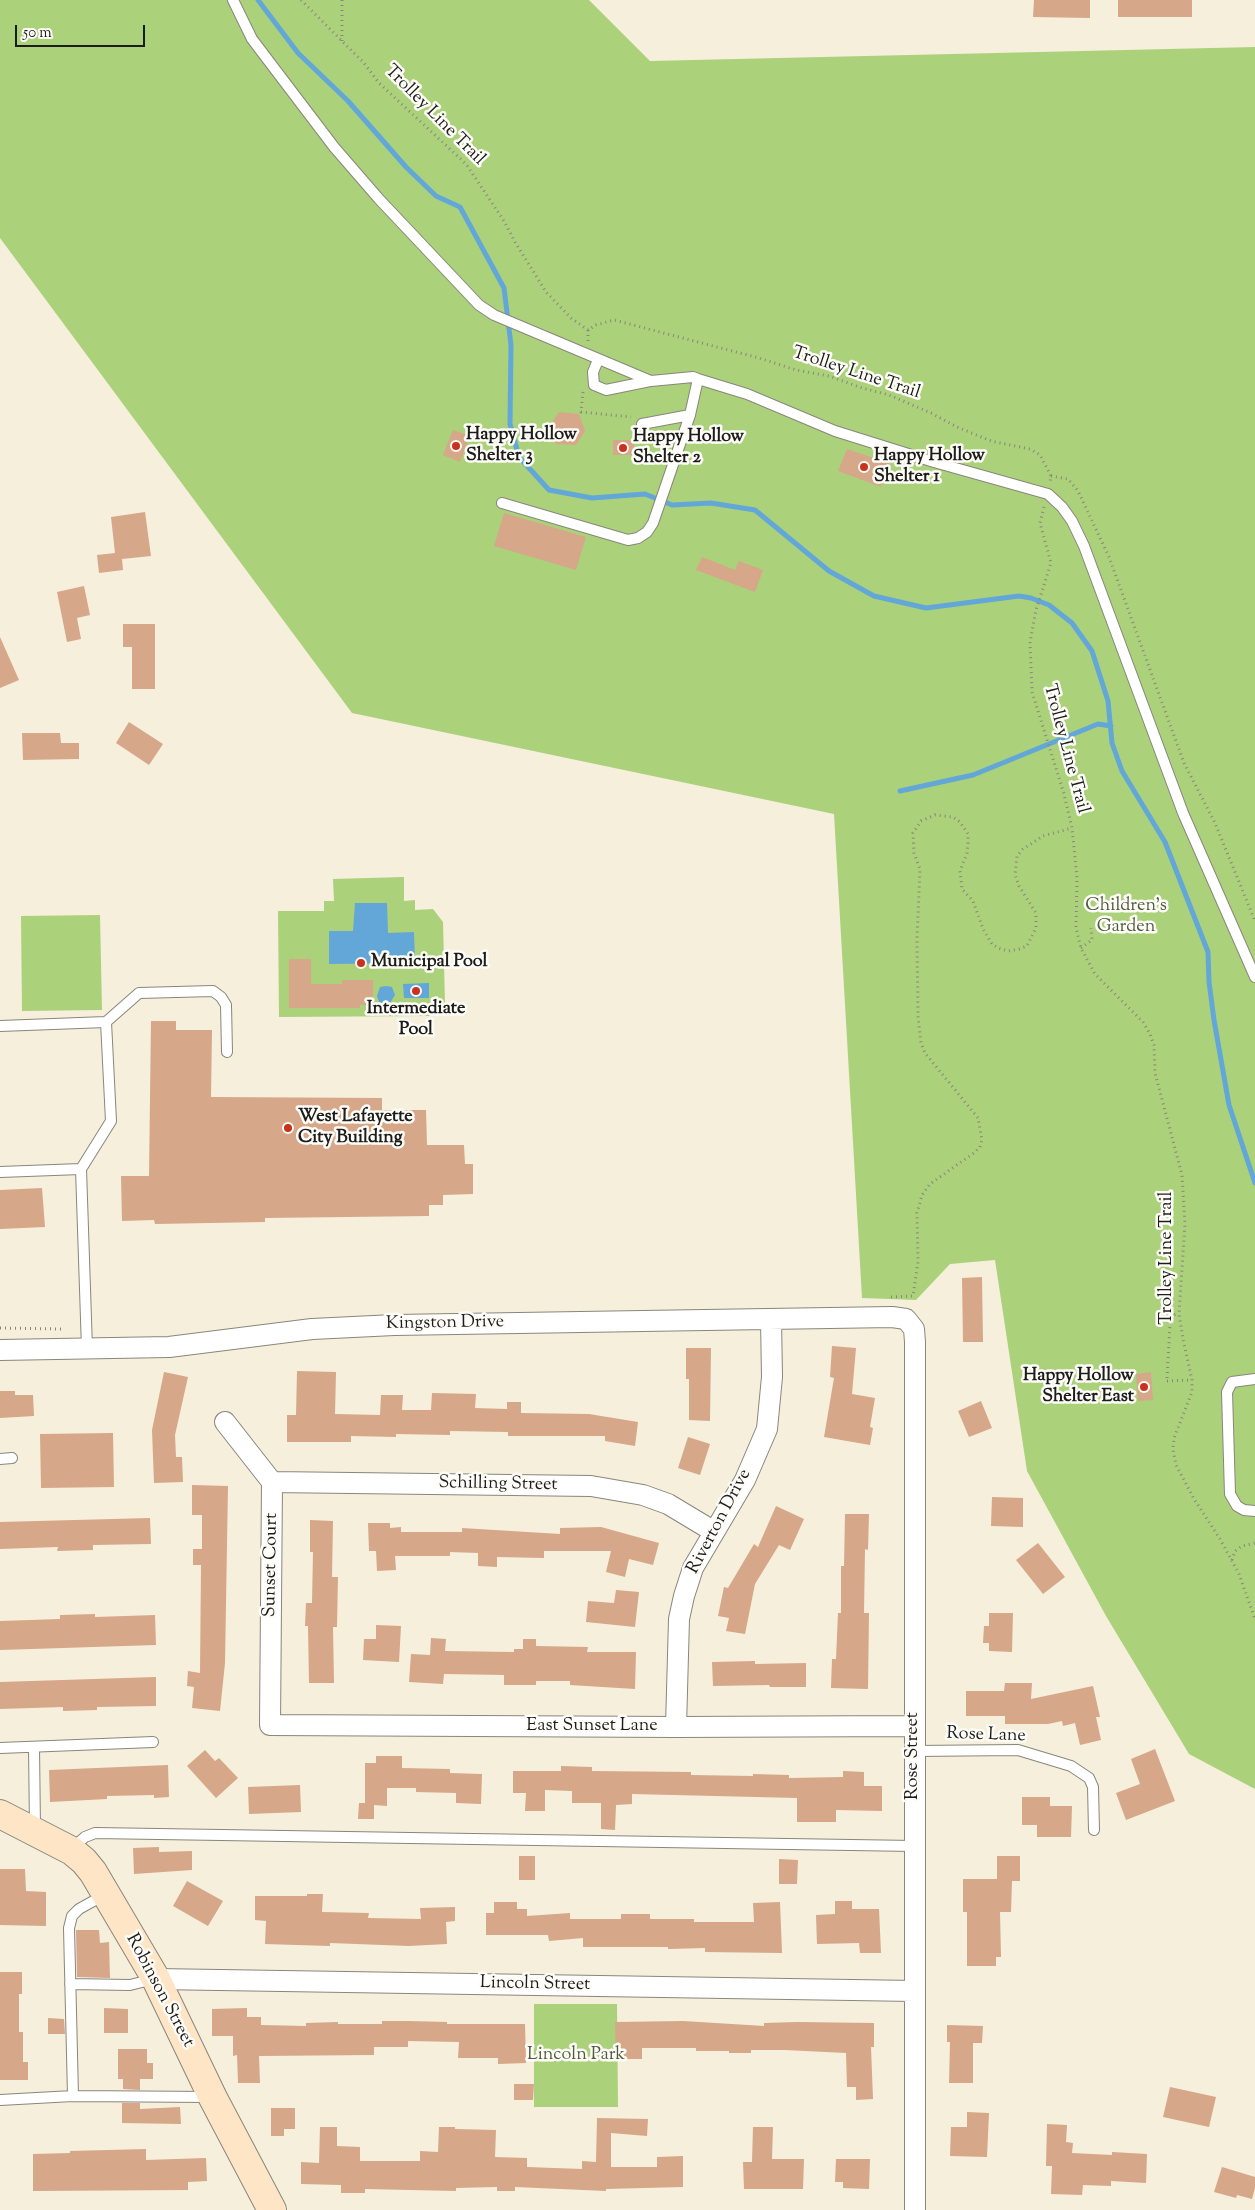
<!DOCTYPE html>
<style>
body{margin:0}
#map{position:relative;width:1255px;height:2210px;overflow:hidden;background:#f6efdc;font-family:"Sorts Mill Goudy",serif}
canvas{display:block}
.scale{position:absolute;left:15px;top:25px;width:130px;height:22px;box-sizing:border-box;border:2px solid #1c1c1c;border-top:0;padding-left:6px;font-size:15px;line-height:18px;white-space:nowrap;color:#1c1c1c;-webkit-text-stroke:4px #fdfcf7;paint-order:stroke}
</style>
<div id="map">
<canvas width="1255" height="2210"></canvas>
<div class="scale">50 m</div>
</div>
<script>
const ctx = document.querySelector('canvas').getContext('2d');
ctx.lineJoin = 'round';
function fillPath(path, color) { ctx.fillStyle = color; ctx.fill(path, 'evenodd'); }
const poly = rows => new Path2D(rows.map(r => 'M' + r).join(''));
function strokePath(path, color, width, dash) { ctx.strokeStyle = color; ctx.lineWidth = width; ctx.lineCap = dash ? 'butt' : 'round'; ctx.setLineDash(dash || []); ctx.stroke(path); }
function write(font, color, halo, rows, align = 'center') {
  ctx.font = font + ' "Sorts Mill Goudy",serif'; ctx.lineWidth = 5; ctx.setLineDash([]); ctx.textBaseline = 'middle'; ctx.strokeStyle = halo; ctx.fillStyle = color; for (const [text, x, y, turn = 0] of rows) {
    ctx.save(); ctx.translate(x, y); ctx.rotate((+turn || 0) * Math.PI / 180); ctx.textAlign = isNaN(turn) ? turn : align; if (halo) ctx.strokeText(text, 0, 0); ctx.fillText(text, 0, 0); ctx.restore();
  }
}
fillPath(poly([
 [0,0,589,0,650,61,1255,47,1255,1789,1189,1754,1106,1616,1027,1471,995,1260,950,1264,916,1300,862,1298,834,814,352,713,0,238],
 [404,877,404,901,415,900,415,910,433,909,443,922,445,1004,429,1016,279,1017,278,911,324,911,324,901,334,901,333,879],
 [100,915,102,1010,22,1011,21,916],
 [534,2004,617,2004,618,2107,534,2107]
]), '#abd17b');
fillPath(poly([
 [355,903,387,903,388,933,414,932,415,963,329,964,329,931,353,931],
 [429,983,429,998,404,998,403,984],
 [386,986,392,987,395,995,390,1003,385,1006,379,1002,377,996,380,987]
]), '#62a7d8');
strokePath(poly([
 [258,0,298,53,348,101,406,167,436,196,460,207,504,288,511,345,510,424,519,457,549,490,592,498,645,494,672,505,711,503,755,510,829,571,874,596,926,608,1019,596,1031,598,1049,605,1072,623,1092,651,1108,701,1112,743,1122,771,1165,842,1208,952,1209,982,1214,1020,1229,1105,1255,1183],
 [900,791,973,775,1098,724,1111,726]
]), '#62a7d8', 5);
fillPath(poly([
 [1034,0,1090,0,1090,18,1033,17],
 [1118,0,1192,0,1192,17,1118,17],
 [559,412,579,414,585,431,576,445,556,444,549,427],
 [453,430,470,436,460,462,443,455],
 [613,440,634,440,634,455,613,455],
 [847,449,889,463,881,487,838,471],
 [145,512,151,556,122,559,123,570,99,573,97,555,115,553,111,517],
 [504,513,586,537,576,570,494,546],
 [702,557,735,570,739,561,763,570,755,592,696,570],
 [84,586,90,615,77,618,81,639,67,642,57,592],
 [123,624,155,624,155,689,132,689,132,647,123,647],
 [0,637,19,680,0,688],
 [129,722,163,744,149,765,116,743],
 [22,733,60,733,61,743,79,743,79,759,23,760],
 [289,959,311,959,311,984,342,984,342,980,373,980,373,1005,360,1005,360,1008,289,1008],
 [151,1021,176,1021,176,1030,212,1030,211,1097,382,1098,382,1110,426,1110,427,1145,464,1145,465,1164,473,1164,473,1194,443,1195,443,1205,429,1205,429,1216,265,1218,265,1222,155,1224,154,1220,122,1221,121,1176,149,1176],
 [42,1188,45,1227,0,1229,0,1190],
 [982,1277,983,1342,963,1342,962,1278],
 [832,1346,856,1348,852,1394,875,1398,870,1427,873,1428,870,1445,824,1437,834,1378,830,1377],
 [686,1348,711,1348,710,1421,689,1420,689,1379,686,1379],
 [297,1371,336,1372,335,1414,380,1415,381,1395,403,1395,402,1410,431,1410,432,1393,476,1394,475,1408,507,1409,507,1402,521,1402,521,1413,589,1414,638,1422,635,1446,605,1441,605,1436,508,1436,508,1432,450,1431,450,1435,396,1434,396,1437,351,1436,351,1442,287,1442,287,1415,296,1415],
 [164,1372,188,1377,175,1435,176,1457,182,1457,183,1482,154,1483,152,1430],
 [1151,1372,1153,1400,1138,1401,1136,1374],
 [0,1391,15,1391,15,1395,33,1395,34,1416,0,1418],
 [981,1401,992,1428,969,1437,958,1411],
 [113,1433,114,1487,41,1488,40,1434],
 [688,1437,710,1444,700,1475,678,1468],
 [192,1485,228,1486,225,1663,220,1711,192,1708,194,1687,187,1686,188,1671,200,1673,201,1565,193,1565,193,1549,202,1549,202,1515,192,1515],
 [992,1497,1023,1498,1023,1527,991,1526],
 [776,1506,804,1519,790,1550,779,1545,755,1584,745,1634,726,1631,729,1618,718,1616,724,1587,728,1588,754,1544,758,1547],
 [845,1514,869,1514,868,1550,865,1549,864,1613,869,1613,868,1689,831,1688,832,1659,836,1659,838,1613,841,1613,841,1566,844,1566],
 [150,1518,151,1544,93,1545,93,1550,57,1551,58,1547,0,1549,0,1522],
 [310,1520,333,1521,332,1577,338,1577,337,1627,333,1627,334,1683,309,1683,308,1626,305,1626,306,1603,312,1603,313,1552,310,1552],
 [368,1523,390,1523,390,1528,401,1527,401,1532,462,1532,462,1528,560,1534,560,1528,601,1527,659,1543,653,1565,629,1559,625,1577,606,1572,611,1551,544,1551,544,1558,497,1557,497,1567,478,1566,478,1553,450,1552,450,1556,395,1556,396,1570,377,1571,376,1551,369,1551],
 [1038,1543,1065,1577,1043,1594,1016,1560],
 [616,1590,639,1592,635,1627,586,1622,588,1601,614,1603],
 [989,1613,1013,1613,1012,1652,989,1651,989,1643,983,1643,984,1626,989,1626],
 [95,1614,95,1617,155,1615,156,1645,0,1650,0,1621,60,1619,60,1615],
 [376,1625,401,1626,399,1662,363,1660,364,1639,376,1639],
 [431,1638,446,1639,445,1651,514,1652,514,1649,523,1649,523,1639,536,1639,536,1646,588,1647,587,1652,636,1652,635,1689,570,1685,570,1681,536,1681,536,1685,504,1685,504,1675,444,1674,443,1684,409,1682,411,1654,430,1655],
 [755,1661,755,1664,806,1663,806,1687,770,1687,769,1685,713,1686,712,1662],
 [156,1677,156,1706,97,1707,97,1710,63,1711,63,1707,0,1709,0,1682],
 [1005,1683,1032,1683,1031,1699,1093,1686,1100,1717,1096,1717,1101,1740,1080,1745,1075,1723,1063,1726,1062,1721,1048,1724,1005,1724,1005,1716,966,1716,966,1691,1004,1691],
 [1155,1749,1175,1801,1126,1820,1116,1793,1140,1784,1131,1759],
 [205,1750,215,1761,219,1758,238,1778,216,1798,187,1766],
 [376,1756,402,1756,402,1768,450,1769,450,1773,482,1774,481,1804,456,1803,456,1793,416,1792,416,1788,387,1788,387,1806,374,1805,374,1819,358,1819,359,1803,365,1803,365,1763,376,1763],
 [168,1765,169,1797,154,1798,154,1795,107,1796,107,1799,50,1802,49,1770],
 [561,1766,592,1767,592,1771,691,1772,691,1775,753,1776,753,1774,789,1775,789,1778,843,1777,843,1771,864,1772,864,1786,882,1786,882,1811,836,1810,836,1822,797,1822,797,1798,632,1794,632,1804,616,1805,615,1830,601,1829,601,1803,572,1803,572,1791,545,1790,545,1811,525,1811,526,1793,513,1793,513,1771,561,1771],
 [300,1785,301,1812,249,1814,248,1787],
 [1022,1797,1050,1797,1050,1806,1072,1806,1071,1837,1037,1837,1037,1825,1022,1825],
 [159,1847,159,1852,192,1851,192,1870,134,1874,133,1848],
 [519,1856,535,1856,535,1880,519,1880],
 [997,1856,1020,1856,1020,1881,1012,1881,1011,1912,1000,1912,1001,1957,996,1957,996,1966,967,1966,967,1912,963,1912,963,1879,997,1879],
 [779,1859,798,1860,797,1884,779,1884],
 [0,1869,25,1869,26,1891,46,1892,46,1926,0,1925],
 [187,1881,223,1901,208,1926,173,1906],
 [307,1894,323,1894,322,1912,369,1913,368,1918,421,1919,420,1908,455,1907,455,1921,446,1922,447,1944,409,1946,330,1943,330,1946,265,1944,266,1921,255,1920,255,1896,307,1896],
 [835,1901,852,1901,852,1909,879,1909,881,1953,860,1953,859,1943,817,1944,816,1915,835,1914],
 [494,1902,517,1902,517,1909,527,1909,527,1916,570,1913,570,1919,621,1919,621,1914,650,1914,650,1919,694,1919,694,1922,754,1922,753,1903,780,1902,782,1953,705,1952,705,1948,668,1949,668,1947,583,1947,583,1938,549,1941,548,1935,486,1935,486,1913,494,1913],
 [76,1930,99,1930,100,1943,109,1942,110,1978,77,1977],
 [0,1972,22,1972,22,1994,19,1994,19,2032,23,2032,23,2062,28,2062,28,2080,0,2080],
 [104,2008,128,2009,128,2033,104,2033],
 [247,2008,247,2017,261,2017,261,2025,306,2026,306,2023,338,2022,338,2024,382,2024,382,2021,408,2021,447,2022,447,2024,525,2024,526,2063,498,2064,498,2058,458,2058,459,2042,408,2041,408,2047,374,2047,374,2055,259,2056,260,2083,238,2083,237,2055,233,2056,233,2036,212,2036,212,2009],
 [48,2018,64,2019,65,2034,48,2034],
 [683,2021,764,2026,764,2023,797,2022,874,2023,874,2047,871,2047,873,2099,856,2100,856,2087,847,2087,846,2053,785,2050,751,2050,751,2053,729,2053,729,2051,696,2051,696,2048,642,2048,642,2059,616,2059,615,2022],
 [947,2025,983,2026,982,2043,973,2043,973,2083,949,2083,950,2042,947,2042],
 [118,2049,147,2049,147,2063,153,2063,153,2079,140,2079,140,2090,123,2089,123,2079,118,2079],
 [514,2084,534,2084,533,2100,514,2100],
 [1170,2087,1216,2097,1209,2127,1163,2117],
 [122,2103,140,2103,140,2109,180,2107,181,2124,122,2123],
 [271,2108,295,2108,295,2129,284,2129,284,2136,271,2136],
 [967,2112,989,2113,987,2157,950,2156,951,2127,967,2127],
 [597,2118,648,2119,647,2136,611,2133,611,2167,657,2167,657,2157,683,2156,683,2187,606,2189,606,2191,515,2187,515,2191,497,2191,497,2187,456,2188,456,2191,365,2189,365,2193,341,2193,341,2185,301,2184,301,2162,319,2163,320,2127,337,2127,337,2146,360,2147,360,2161,420,2161,420,2151,438,2152,439,2127,455,2127,455,2129,496,2130,495,2157,527,2158,527,2167,582,2169,582,2161,596,2162],
 [1047,2124,1067,2125,1066,2142,1073,2143,1072,2153,1112,2155,1112,2152,1147,2154,1146,2183,1111,2181,1111,2186,1083,2185,1082,2195,1051,2194,1052,2166,1046,2166],
 [753,2127,773,2127,772,2159,804,2159,803,2189,744,2189,743,2162,752,2162],
 [146,2149,146,2160,206,2158,207,2181,188,2182,188,2190,33,2191,33,2154,70,2153,70,2151],
 [836,2159,870,2159,869,2189,843,2188,843,2182,835,2182],
 [1222,2167,1255,2177,1255,2188,1252,2199,1237,2195,1236,2198,1214,2192]
]), '#d6a789');
const lane = poly([
 [233,0,252,39,334,147,379,199,479,305,494,315,651,381,693,377,698,379,747,394,835,431,934,462,1048,494,1062,507,1072,521,1084,546,1183,813,1255,977],
 [598,360,593,372,594,385,606,390,650,381],
 [642,424,690,415,698,379],
 [502,503,628,540,638,538,647,532,653,523,690,415],
 [106,1022,139,993,213,991,221,997,226,1005,227,1052],
 [0,1026,106,1022,111,1121,81,1169],
 [0,1172,81,1169,87,1349],
 [1255,1379,1232,1382,1227,1392,1230,1494,1237,1506,1244,1510,1255,1511],
 [0,1459,12,1458],
 [34,1747,35,1829],
 [0,1748,153,1742],
 [914,1751,1018,1750,1071,1766,1089,1778,1093,1787,1094,1830],
 [71,1849,85,1837,95,1833,914,1846],
 [70,1984,130,1985,154,1979],
 [73,2096,69,1928,72,1916,79,1909,106,1894],
 [0,2100,73,2096,209,2097]
]);
const street = poly([
 [0,1350,169,1347,312,1329,394,1325,892,1317,906,1319,914,1329,915,1342,915,2210],
 [225,1422,272,1482,270,1725,676,1727,913,1726],
 [272,1482,591,1486,643,1495,668,1504,713,1531],
 [676,1727,679,1619,684,1596,693,1568,745,1480,767,1429,772,1377,771,1319],
 [156,1979,915,1991]
]);
const secondary = poly([
 [0,1814,72,1851,84,1861,93,1872,156,1979,213,2098,272,2210]
]);
strokePath(lane, '#89867c', 12);
strokePath(street, '#89867c', 22);
strokePath(secondary, '#89867c', 30);
strokePath(poly([
 [301,0,364,63,379,83,466,164,504,221,515,242,546,292,571,318,588,330,596,325,614,320,759,358,796,370,829,376,862,388,889,395,931,413,957,427,991,441,1030,449,1040,455,1051,476,1050,482],
 [342,41,342,0],
 [588,330,588,342],
 [583,392,581,412,631,417],
 [1051,476,1068,479,1078,491,1109,557,1184,763,1215,823,1255,921],
 [1044,507,1040,523,1051,563,1036,610,1030,642,1032,692,1064,794,1072,828,1077,878,1076,928,1081,948,1095,974,1143,1022,1150,1034,1154,1045,1155,1073,1182,1175,1185,1224,1179,1314,1183,1339,1192,1380,1192,1392,1174,1438,1173,1449,1176,1465,1194,1499,1220,1539,1239,1574,1255,1619],
 [1081,948,1092,940,1091,928],
 [891,1297,913,1296,918,1262,917,1213,922,1195,930,1184,974,1153,980,1147,982,1140,978,1118,925,1053,921,1043,918,1016,917,938,920,869,914,853,913,833,921,821,935,815,953,817,960,822,968,834,968,843,967,853,960,871,962,889,973,901,983,929,992,944,998,948,1008,951,1019,949,1027,946,1036,928,1036,913,1019,886,1015,875,1017,856,1023,849,1043,836,1072,828],
 [0,1328,62,1329],
 [1167,1378,1170,1324,1173,1315,1179,1314],
 [1167,1381,1192,1380],
 [1232,1560,1235,1551,1242,1546,1255,1543]
]), '#89867c', 3, [1, 4]);
strokePath(lane, '#fff', 10);
strokePath(street, '#fff', 20);
strokePath(secondary, '#fde5c5', 28);
for (const [x, y, r, color] of [
 [456,446,5,"#c8321e"],
 [623,448,5,"#c8321e"],
 [864,467,5,"#c8321e"],
 [361,963,5,"#c8321e"],
 [416,991,5,"#c8321e"],
 [288,1128,5,"#c8321e"],
 [1144,1387,5,"#c8321e"]
]) { const dot = new Path2D(); dot.arc(x, y, r, 0, 2 * Math.PI); ctx.fillStyle = color; ctx.fill(dot); strokePath(dot, '#fdfcf7', 2); }
write('18px', '#1c1c1c', '#fdfcf7', [
 ["Trolley Line Trail",434,116,45],
 ["Trolley Line Trail",856,374,18],
 ["Trolley Line Trail",1065,749,75],
 ["Trolley Line Trail",1168,1258,-90],
 ["Kingston Drive",445,1324,-1],
 ["Schilling Street",498,1485,1],
 ["Riverton Drive",720,1522,-62],
 ["Sunset Court",272,1565,-89],
 ["East Sunset Lane",592,1727],
 ["Rose Lane",986,1736,2],
 ["Rose Street",914,1756,-90],
 ["Lincoln Street",535,1985,1],
 ["Robinson Street",159,1991,62]
]);
write('bold 18px', '#1c1c1c', '#fdfcf7', [
 ["Happy Hollow",466,436],
 ["Shelter 3",466,457],
 ["Happy Hollow",633,438],
 ["Shelter 2",633,459],
 ["Happy Hollow",874,457],
 ["Shelter 1",874,478],
 ["Municipal Pool",371,963],
 ["Intermediate",416,1010,"center"],
 ["Pool",416,1031,"center"],
 ["West Lafayette",298,1118],
 ["City Building",298,1139],
 ["Happy Hollow",1134,1377,"right"],
 ["Shelter East",1134,1398,"right"]
], 'left');
write('18px', '#4e5b3d', '#fdfcf7', [
 ["Children's",1126,907],
 ["Garden",1126,928],
 ["Lincoln Park",576,2056]
]);
</script>
